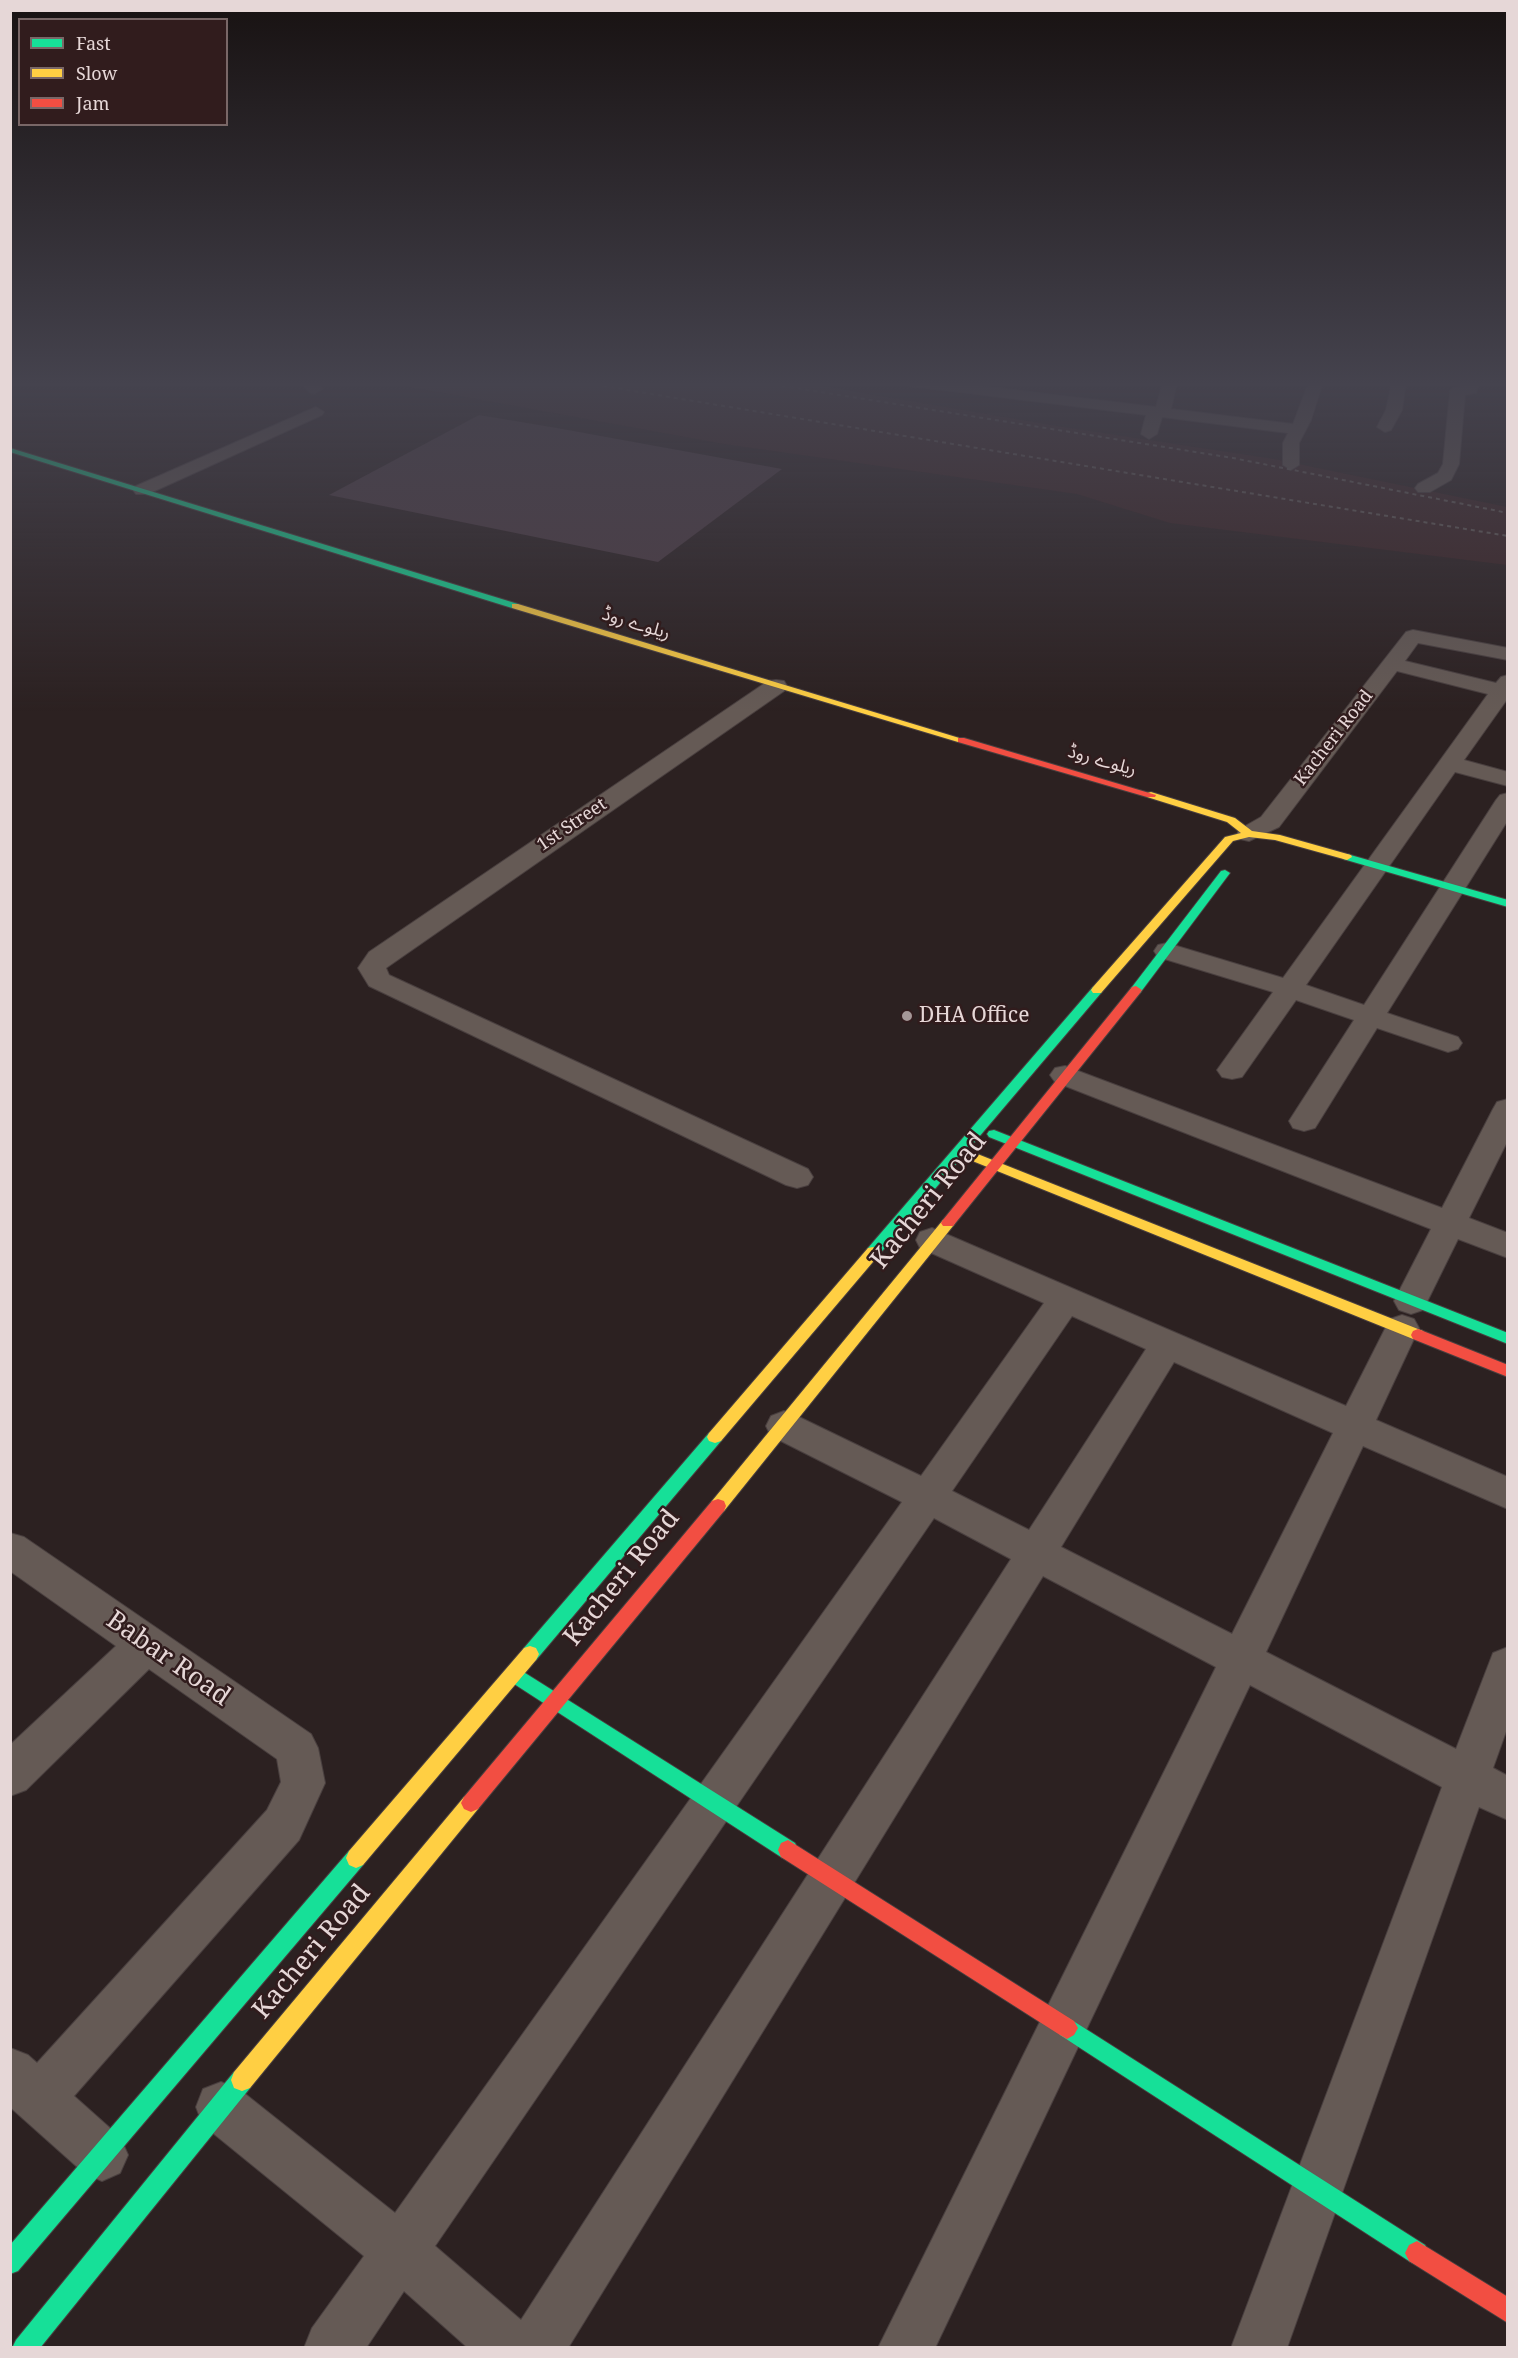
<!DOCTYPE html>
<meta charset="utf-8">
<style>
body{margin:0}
#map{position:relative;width:1518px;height:2358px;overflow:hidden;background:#2c2121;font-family:"Noto Serif",serif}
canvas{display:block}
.frame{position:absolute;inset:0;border:12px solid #e6d7d7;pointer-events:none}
.legend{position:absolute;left:18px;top:18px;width:210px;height:108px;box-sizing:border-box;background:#311c1d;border:2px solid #796767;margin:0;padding:8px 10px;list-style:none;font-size:18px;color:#e6d7d7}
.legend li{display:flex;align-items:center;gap:12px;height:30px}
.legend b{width:30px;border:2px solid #796767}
</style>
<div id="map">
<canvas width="1518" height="2358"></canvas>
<div class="frame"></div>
<ul class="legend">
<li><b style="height:8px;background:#16e098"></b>Fast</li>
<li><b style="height:8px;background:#ffcf43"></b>Slow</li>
<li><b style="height:8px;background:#f24e42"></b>Jam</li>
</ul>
</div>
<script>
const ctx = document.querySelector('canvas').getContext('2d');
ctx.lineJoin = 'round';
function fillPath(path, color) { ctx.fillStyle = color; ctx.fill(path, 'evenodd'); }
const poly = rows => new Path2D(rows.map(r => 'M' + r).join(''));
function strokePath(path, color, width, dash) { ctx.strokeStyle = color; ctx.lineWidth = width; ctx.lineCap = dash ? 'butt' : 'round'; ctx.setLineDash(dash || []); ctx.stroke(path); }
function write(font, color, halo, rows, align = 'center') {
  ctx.font = font + ' "Noto Serif","Noto Sans Arabic",serif'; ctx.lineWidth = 5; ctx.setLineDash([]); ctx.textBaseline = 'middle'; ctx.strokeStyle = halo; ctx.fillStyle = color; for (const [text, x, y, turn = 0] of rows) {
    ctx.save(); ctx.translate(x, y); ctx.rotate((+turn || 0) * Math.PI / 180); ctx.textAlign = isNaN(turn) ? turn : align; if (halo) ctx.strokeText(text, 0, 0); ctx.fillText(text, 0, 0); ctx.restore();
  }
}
fillPath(poly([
 [383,382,799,382,1057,426,1274,459,1507,507,1507,565,1170,523,1077,494,724,444]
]), '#3c2324');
fillPath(poly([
 [479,415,557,428,782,469,658,562,329,495]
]), '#4e3c44');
const street = poly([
 [301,382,316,382,322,389,314,394,309,392,301,382],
 [903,382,947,382,1156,407,1163,382,1177,382,1171,409,1293,424,1309,382,1323,382,1311,420,1299,443,1299,465,1291,470,1283,465,1283,443,1288,433,1162,417,1157,434,1149,439,1141,434,1146,415,910,386,903,382],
 [1392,382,1406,382,1402,410,1391,430,1385,432,1377,427,1386,410,1392,382],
 [1465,382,1479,382,1476,393,1465,395,1459,464,1451,480,1430,492,1418,492,1415,488,1418,484,1438,473,1443,464,1450,391,1453,388,1464,386,1465,382],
 [316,407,324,412,322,415,148,494,136,494,133,490,136,486,316,407],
 [1413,630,1508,648,1508,660,1418,643,1405,661,1496,683,1501,677,1508,675,1508,698,1464,760,1508,772,1508,786,1455,772,1306,985,1364,1005,1496,800,1500,795,1508,793,1508,820,1387,1013,1458,1037,1462,1043,1458,1049,1448,1052,1377,1028,1315,1128,1304,1131,1293,1128,1289,1121,1354,1020,1296,1000,1242,1077,1232,1079,1222,1077,1217,1070,1273,992,1158,957,1154,951,1158,945,1167,943,1283,978,1488,694,1397,671,1279,827,1249,841,1240,839,1237,834,1240,829,1261,817,1406,632,1413,630],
 [776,680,784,681,787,686,784,691,386,968,389,975,808,1169,813,1177,808,1185,797,1188,786,1185,369,986,358,968,369,952,768,681,776,680],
 [1065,1066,1442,1208,1493,1109,1497,1102,1508,1099,1508,1140,1469,1218,1508,1233,1508,1258,1458,1239,1423,1310,1411,1314,1399,1310,1394,1301,1431,1229,1055,1082,1050,1075,1055,1068,1065,1066],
 [932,1228,1346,1406,1390,1319,1402,1315,1414,1319,1419,1328,1376,1420,1508,1477,1508,1509,1363,1446,1266,1652,1456,1749,1493,1653,1508,1647,1508,1726,1493,1768,1508,1776,1508,1820,1479,1807,1287,2348,1231,2348,1442,1787,1250,1685,935,2348,878,2348,1216,1667,1043,1576,568,2348,468,2348,404,2291,366,2348,304,2348,312,2328,364,2256,203,2125,196,2107,203,2089,221,2082,239,2089,395,2213,902,1502,771,1436,766,1426,771,1416,784,1411,797,1416,921,1476,1044,1303,920,1248,916,1240,920,1232,932,1228],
 [1072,1316,1146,1349,1029,1530,952,1491,1072,1316],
 [1174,1362,1333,1433,1232,1634,1061,1547,1174,1362],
 [934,1518,1011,1559,521,2320,435,2246,934,1518],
 [10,1533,24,1537,311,1734,318,1748,325,1783,299,1840,74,2096,120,2137,128,2155,120,2173,102,2181,84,2173,10,2107,10,2048,28,2055,37,2063,267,1810,281,1782,277,1759,149,1669,26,1790,10,1796,10,1745,116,1646,10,1571,10,1533]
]);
const fast = poly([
 [10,448,518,604,519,606,512,608,10,452,10,448],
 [1347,854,1508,900,1508,907,1343,859,1342,857,1347,854],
 [1225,870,1230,873,1140,993,1132,993,1130,990,1132,987,1221,871,1225,870],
 [1097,986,1103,990,1101,993,878,1256,868,1256,866,1252,868,1248,1093,987,1097,986],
 [994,1130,1508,1333,1508,1344,989,1137,987,1134,989,1131,994,1130],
 [715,1431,721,1433,723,1437,721,1441,536,1660,530,1662,524,1660,521,1654,524,1648,709,1433,715,1431],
 [514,1666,795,1843,798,1850,795,1857,788,1860,781,1857,508,1680,505,1674,508,1668,514,1666],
 [356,1848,363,1851,366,1858,363,1865,18,2271,10,2274,10,2245,349,1851,356,1848],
 [1067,2017,1425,2245,1429,2253,1425,2261,1417,2265,1409,2261,1060,2035,1056,2028,1060,2021,1067,2017],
 [242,2069,250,2072,253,2080,250,2088,40,2348,12,2348,16,2340,234,2072,242,2069]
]);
const slow = poly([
 [512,604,518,604,966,740,958,742,512,608,512,604],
 [1151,792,1235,818,1252,831,1280,835,1351,855,1352,857,1347,860,1275,840,1249,837,1233,841,1101,993,1093,993,1091,990,1093,987,1225,837,1241,833,1227,822,1147,797,1147,793,1151,792],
 [975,1153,1423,1331,1425,1335,1423,1339,1413,1339,970,1160,968,1157,975,1153],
 [948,1218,955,1223,953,1226,724,1511,718,1513,712,1511,710,1506,712,1501,943,1220,948,1218],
 [873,1247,878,1248,880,1252,878,1256,721,1441,715,1443,709,1441,707,1437,709,1433,868,1248,873,1247],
 [530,1646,536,1648,539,1654,536,1660,363,1865,356,1868,349,1865,346,1858,349,1851,524,1648,530,1646],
 [471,1794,478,1797,481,1803,478,1809,250,2088,242,2091,234,2088,231,2080,234,2072,464,1797,471,1794]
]);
const jam = poly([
 [958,738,964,738,1156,795,1155,797,1147,797,958,742,958,738],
 [1136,986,1142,990,1140,993,953,1226,943,1226,941,1223,943,1220,1132,987,1136,986],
 [1418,1329,1508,1365,1508,1377,1413,1339,1411,1335,1413,1331,1418,1329],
 [718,1499,724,1501,726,1506,724,1511,478,1809,471,1812,464,1809,461,1803,464,1797,712,1501,718,1499],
 [788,1840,1074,2021,1078,2028,1074,2035,1067,2039,1060,2035,781,1857,778,1850,781,1843,788,1840],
 [1417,2241,1508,2297,1508,2323,1409,2261,1405,2253,1409,2245,1417,2241]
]);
strokePath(street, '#493f3f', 2);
strokePath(fast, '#493f3f', 2);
strokePath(slow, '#493f3f', 2);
strokePath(jam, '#493f3f', 2);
fillPath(street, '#655a55');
fillPath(fast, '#16e098');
fillPath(slow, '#ffcf43');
fillPath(jam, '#f24e42');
strokePath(poly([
 [579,382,1508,536],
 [758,382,1233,458,1508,513]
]), '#68605d', 2, [4, 4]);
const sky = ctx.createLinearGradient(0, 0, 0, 712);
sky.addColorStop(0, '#181212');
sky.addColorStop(0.54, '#45434e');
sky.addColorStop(1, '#45434e00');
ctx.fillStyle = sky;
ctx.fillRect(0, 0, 1518, 712);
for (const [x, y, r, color] of [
 [907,1016,6,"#a59797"]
]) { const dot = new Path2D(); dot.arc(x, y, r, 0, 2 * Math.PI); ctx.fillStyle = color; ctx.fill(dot); strokePath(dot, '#311c1d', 2); }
write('18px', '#e6d7d7', '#311c1d', [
 ["ریلوے روڈ",636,624,17],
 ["Kacheri Road",1334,738,-52],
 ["ریلوے روڈ",1102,761,16],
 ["1st Street",572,825,-34]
]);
write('21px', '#e6d7d7', '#311c1d', [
 ["DHA Office",919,1016]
], 'left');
write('26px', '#e6d7d7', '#311c1d', [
 ["Kacheri Road",929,1201,-51],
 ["Kacheri Road",622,1578,-51],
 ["Babar Road",168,1659,35],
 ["Kacheri Road",312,1952,-50]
]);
</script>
